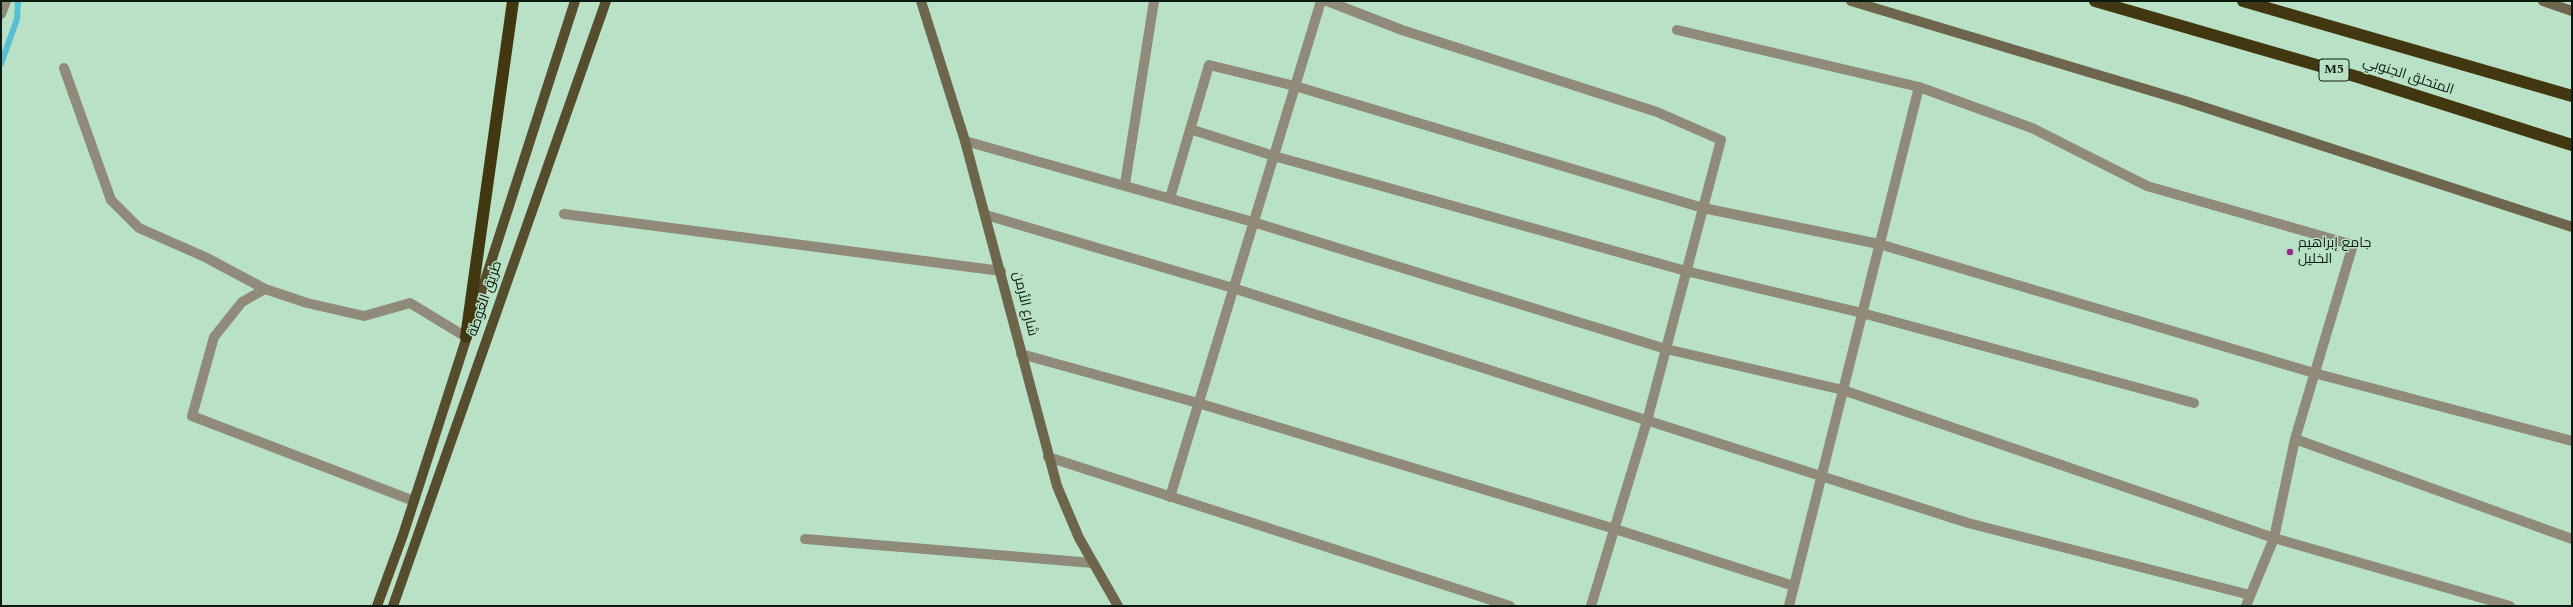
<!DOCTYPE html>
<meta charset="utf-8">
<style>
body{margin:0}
#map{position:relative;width:2573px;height:607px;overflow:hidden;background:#b9e1c5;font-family:Spectral,serif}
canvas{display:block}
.frame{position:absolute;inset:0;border:2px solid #0c1b12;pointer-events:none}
</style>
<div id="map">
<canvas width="2573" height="607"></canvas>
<div class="frame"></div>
</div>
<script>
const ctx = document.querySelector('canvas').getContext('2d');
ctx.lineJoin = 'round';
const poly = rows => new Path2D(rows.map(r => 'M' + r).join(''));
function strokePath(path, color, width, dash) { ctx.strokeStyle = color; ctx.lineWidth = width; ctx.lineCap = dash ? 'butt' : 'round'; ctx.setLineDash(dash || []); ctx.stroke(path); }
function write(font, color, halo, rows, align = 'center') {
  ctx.font = font + ' Spectral,Cairo,serif'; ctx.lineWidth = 3; ctx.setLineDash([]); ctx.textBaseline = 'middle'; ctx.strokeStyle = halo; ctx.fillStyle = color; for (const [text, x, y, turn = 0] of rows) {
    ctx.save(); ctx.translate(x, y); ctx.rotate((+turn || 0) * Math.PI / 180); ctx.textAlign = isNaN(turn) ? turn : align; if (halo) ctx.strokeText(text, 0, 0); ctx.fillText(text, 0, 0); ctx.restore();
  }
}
strokePath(poly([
 [1,64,17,19,18,1]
]), '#56bed5', 6);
strokePath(poly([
 [1,14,6,1]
]), '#8f8a79', 10);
strokePath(poly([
 [1327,1,1402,30,1657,112,1721,140,1647,421,1591,606],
 [1677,30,1919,87,2032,128,2147,186,2353,245,2295,439,2274,538,2246,606],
 [64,68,111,200,139,228,205,257,265,289,307,303,364,316,410,303,466,337],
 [1190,129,1274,156,1686,271,1862,313,2194,403],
 [965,141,1253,222,1666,349,1843,390,2274,538,2510,606],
 [1125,184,1154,1],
 [1170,198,1209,65,1295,86,1703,208,1879,244,2314,373,2572,441],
 [564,214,1001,271],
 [986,215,1233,288,1968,523,2250,595],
 [265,289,242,302,214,337,192,416,414,501],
 [1021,354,1198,403,1615,529,1794,586],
 [2295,439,2572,539],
 [1048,457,1510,606],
 [1170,497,1321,1],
 [805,539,1093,563],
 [1789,606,1919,87]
]), '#8f8a79', 10);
strokePath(poly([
 [921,1,965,141,1057,486,1079,538,1118,606],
 [1851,1,2182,100,2572,227],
 [2543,1,2572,11]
]), '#6d664d', 10);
strokePath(poly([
 [377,606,403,535,575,1],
 [393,606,606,1]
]), '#554d2d', 10);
strokePath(poly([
 [2095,1,2358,77,2572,145],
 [2243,1,2572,96],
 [466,337,513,1]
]), '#413710', 12);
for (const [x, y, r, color] of [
 [2290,252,4,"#992a89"]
]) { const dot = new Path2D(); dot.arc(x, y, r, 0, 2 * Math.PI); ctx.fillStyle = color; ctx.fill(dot); strokePath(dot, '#b9e1c5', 1.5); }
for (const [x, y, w] of [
 [2334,70,30]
]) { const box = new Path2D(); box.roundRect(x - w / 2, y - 11, w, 22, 3); ctx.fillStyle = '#b9e1c5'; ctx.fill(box); strokePath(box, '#0c1b12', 1); }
write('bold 13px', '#0c1b12', null, [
 ["M5",2334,70]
]);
write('14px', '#0c1b12', '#b9e1c5', [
 ["المتحلق الجنوبي",2408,77,18],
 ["طريق الغوطة",486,299,-71],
 ["شارع الأرمن",1024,304,76]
]);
write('14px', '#0c1b12', '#b9e1c5', [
 ["جامع إبراهيم",2298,244],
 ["الخليل",2298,260]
], 'left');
</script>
